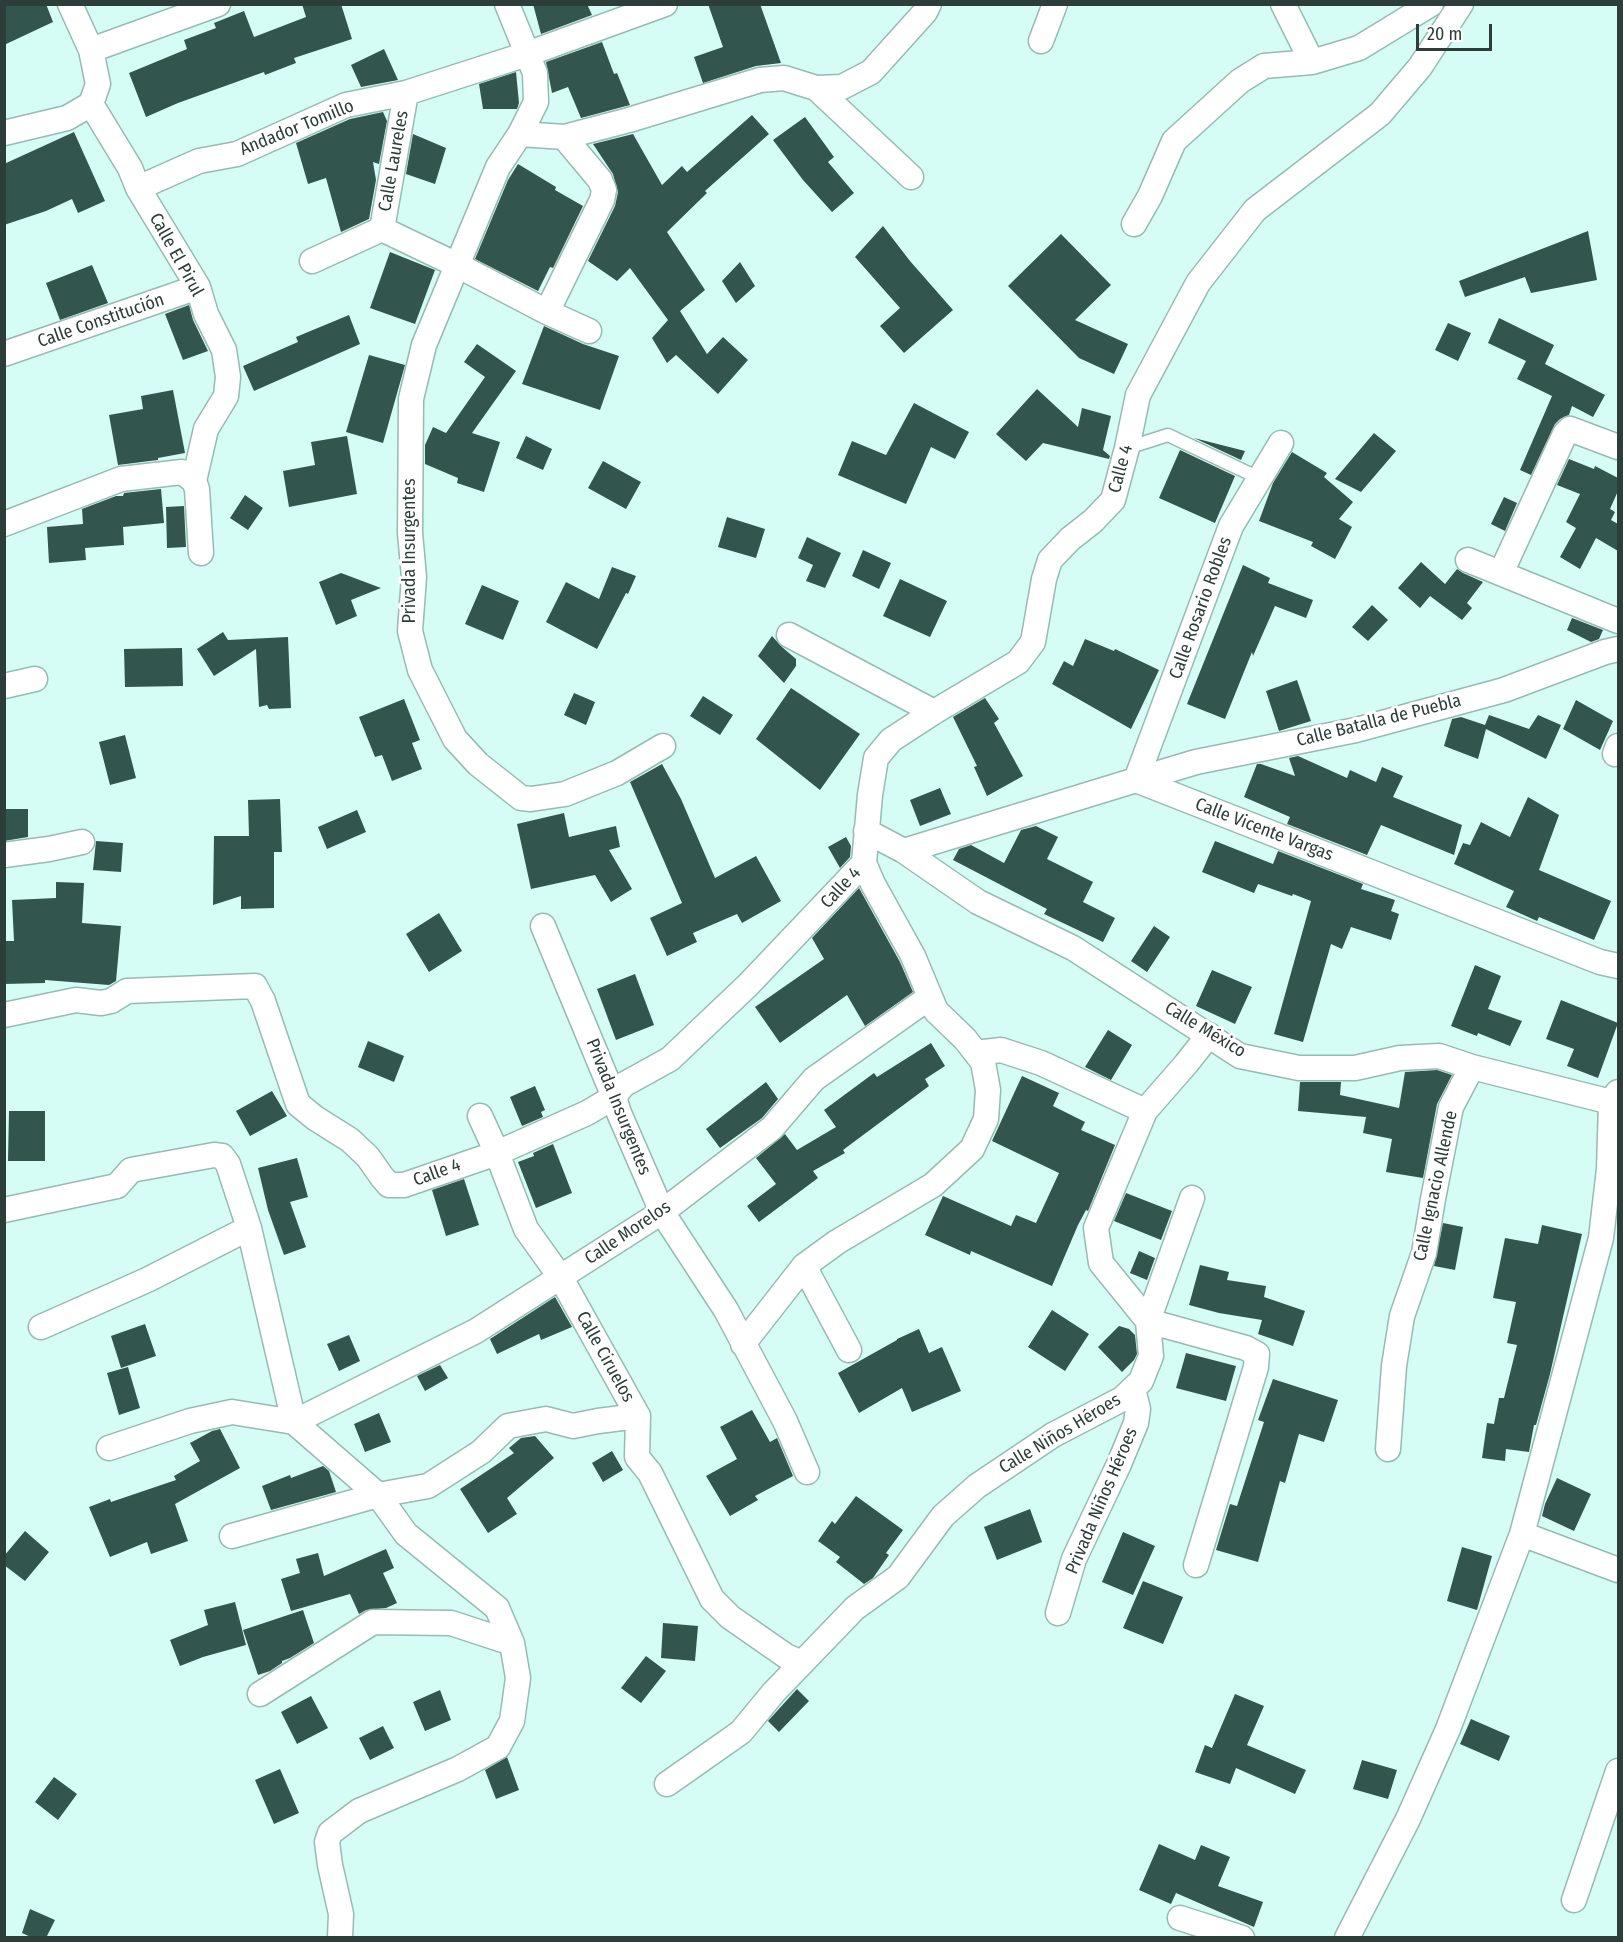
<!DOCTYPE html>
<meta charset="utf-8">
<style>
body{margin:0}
#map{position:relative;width:1623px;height:1942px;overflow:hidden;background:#d5fdf5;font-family:"Fira Sans Condensed",sans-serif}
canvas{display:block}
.frame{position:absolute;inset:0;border:6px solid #2d3d39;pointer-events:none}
.scale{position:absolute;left:1416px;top:24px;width:76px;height:27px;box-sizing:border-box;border:3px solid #2d3d39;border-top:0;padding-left:8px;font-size:18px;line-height:21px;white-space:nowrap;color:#2d3d39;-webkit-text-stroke:4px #fff;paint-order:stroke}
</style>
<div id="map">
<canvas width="1623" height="1942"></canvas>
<div class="frame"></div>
<div class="scale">20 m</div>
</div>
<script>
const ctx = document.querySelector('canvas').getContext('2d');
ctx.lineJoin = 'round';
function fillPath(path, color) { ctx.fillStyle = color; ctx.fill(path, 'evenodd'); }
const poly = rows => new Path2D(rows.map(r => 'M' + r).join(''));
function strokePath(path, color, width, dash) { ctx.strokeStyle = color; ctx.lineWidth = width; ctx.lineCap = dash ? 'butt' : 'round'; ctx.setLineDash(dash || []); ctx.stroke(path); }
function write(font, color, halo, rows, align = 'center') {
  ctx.font = font + ' "Fira Sans Condensed",sans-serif'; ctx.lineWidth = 6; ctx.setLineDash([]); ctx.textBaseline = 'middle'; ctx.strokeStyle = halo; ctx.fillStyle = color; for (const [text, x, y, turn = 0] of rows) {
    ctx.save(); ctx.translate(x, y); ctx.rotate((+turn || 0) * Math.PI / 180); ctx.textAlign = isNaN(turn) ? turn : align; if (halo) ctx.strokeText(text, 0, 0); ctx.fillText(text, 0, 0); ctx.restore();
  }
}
fillPath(poly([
 [4,4,46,4,53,22,4,45],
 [302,4,341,4,352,39,294,58,296,63,265,75,264,72,178,103,146,117,129,73,187,49,184,40,216,28,214,23,244,11,254,37,306,17],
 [533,4,587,4,592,15,541,34],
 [708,4,760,4,781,63,756,66,703,83,694,57,723,47],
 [602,42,614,74,617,73,630,105,581,118,568,87,552,93,546,62],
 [384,49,398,80,361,87,351,65],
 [516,72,519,103,517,109,483,109,479,84],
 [383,112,387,121,379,164,373,162,376,180,369,219,341,232,326,178,308,184,296,143,350,119],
 [752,115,769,134,705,191,707,193,667,232,705,290,680,311,707,354,723,337,748,360,718,394,676,355,667,363,652,338,668,320,630,268,617,281,588,261,615,206,618,192,613,174,593,144,633,134,662,185,682,166,687,172],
 [805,117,834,157,828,162,854,193,832,212,803,180,773,140],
 [74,132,105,201,78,213,72,199,46,211,4,225,4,164],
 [413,134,446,148,435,184,406,174],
 [518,164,556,187,555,190,583,206,553,268,550,267,538,291,475,259,508,180],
 [883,226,910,261,953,310,904,353,880,326,900,308,855,257],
 [1588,231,1597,280,1531,293,1525,277,1465,297,1459,281],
 [1061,234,1111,285,1075,320,1128,344,1114,374,1079,358,1008,286],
 [390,252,435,270,415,324,370,308],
 [740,262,755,286,736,303,722,281],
 [92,265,108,303,60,320,46,283],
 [189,305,193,320,208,351,183,360,165,314],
 [349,315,360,344,254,391,243,366,298,342,296,337],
 [1499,318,1554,345,1545,364,1605,395,1593,417,1572,406,1569,415,1560,419,1555,424,1531,475,1520,470,1552,396,1517,379,1526,361,1488,343],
 [1448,323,1471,333,1458,361,1435,350],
 [544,326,583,344,619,356,600,410,522,384],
 [477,344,516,371,472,433,500,442,484,492,457,483,458,478,425,464,425,445,433,427,446,433,485,377,464,362],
 [369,355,405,365,383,443,346,432],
 [1037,389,1078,427,1082,408,1111,416,1103,450,1110,456,1109,459,1043,443,1026,461,996,434],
 [173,390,185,453,158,458,158,460,118,465,109,415,143,409,141,396],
 [914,403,969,432,955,459,931,447,906,504,838,475,852,441,886,455],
 [1374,433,1396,451,1361,492,1335,479],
 [347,436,357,494,289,507,283,471,315,465,311,442],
 [526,436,552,449,543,470,516,458],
 [1194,438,1245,451,1241,460],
 [1180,450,1235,476,1215,523,1159,498],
 [1292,452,1327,473,1324,477,1353,502,1339,519,1352,527,1335,559,1311,546,1313,542,1259,521,1273,483],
 [1569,459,1594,469,1595,466,1618,478,1618,491,1610,509,1615,512,1611,520,1618,524,1618,551,1596,538,1580,569,1560,557,1576,528,1566,522,1580,494,1557,485],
 [603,461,641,482,626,509,588,488],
 [161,489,164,523,123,527,124,545,85,548,86,560,49,563,47,527,83,524,82,509,116,496,123,496,124,493],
 [245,495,263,508,248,530,230,518],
 [1504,497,1517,503,1505,531,1491,524],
 [184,506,186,547,167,548,166,507],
 [727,517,765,529,756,558,718,547],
 [807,537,841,553,825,588,806,581,813,565,798,558],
 [863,550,891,563,879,589,852,576],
 [1421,562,1445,584,1457,569,1463,573,1483,582,1467,603,1472,608,1462,620,1430,596,1420,608,1398,588],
 [1243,565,1270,578,1268,583,1313,600,1306,618,1275,606,1253,656,1252,652,1225,719,1187,704],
 [612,567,636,576,628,594,626,593,597,649,546,622,566,582,599,599],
 [341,573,381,588,351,600,357,616,336,625,319,582],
 [900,579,947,601,930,637,883,616],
 [482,585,519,601,503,640,465,624],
 [1372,605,1388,620,1368,641,1352,627],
 [1572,618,1603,630,1599,639,1591,642,1567,630],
 [223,632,228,640,288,637,291,708,269,709,267,705,259,707,256,649,214,676,197,649],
 [772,636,782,647,796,659,796,666,784,683,758,656],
 [1085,639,1114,651,1115,649,1159,670,1131,729,1052,684,1064,661,1073,666],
 [182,648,183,686,125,687,124,649],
 [1297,680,1311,721,1279,731,1266,691],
 [791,688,860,734,820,790,756,739],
 [574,693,595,702,586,725,564,715],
 [703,696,733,715,720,735,690,716],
 [985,698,999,719,994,723,1023,776,987,796,974,767,977,766,953,717],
 [404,699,420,740,412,743,422,769,392,781,382,755,375,757,359,717],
 [1576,700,1613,721,1600,750,1563,729],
 [1489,715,1529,729,1538,715,1561,725,1546,759,1486,729,1478,759,1444,746,1452,719,1461,717,1485,725],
 [125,735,136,778,110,785,99,742],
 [1298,756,1347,778,1350,770,1376,782,1382,767,1403,776,1393,797,1462,825,1454,855,1381,825,1367,855,1287,824,1290,817,1244,797,1257,764,1261,764,1295,776,1289,758],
 [662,764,681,799,715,878,756,856,781,901,742,923,737,914,693,933,697,942,667,956,650,918,682,903,630,782],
 [940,788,951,814,920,826,910,800],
 [1528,797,1559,815,1539,870,1611,901,1594,940,1539,917,1537,921,1506,907,1514,891,1454,864,1463,843,1470,845,1481,822,1510,837],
 [280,799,282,852,274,852,274,908,241,909,241,896,213,905,214,836,249,836,248,800],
 [4,809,28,809,28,837,4,841],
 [357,810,366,832,327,849,318,827],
 [564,813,569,837,616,826,620,847,609,850,632,889,611,902,595,875,531,889,517,824],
 [1036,826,1058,837,1047,859,1093,882,1083,902,1115,918,1103,942,1044,914,1047,909,953,860,959,849,971,845,1004,863,1021,830],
 [846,837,851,846,850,857,840,868,828,847],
 [96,841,123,843,121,872,93,870],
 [1215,841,1273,864,1278,851,1363,884,1361,889,1395,900,1391,911,1399,914,1391,940,1351,927,1342,949,1331,944,1303,1042,1274,1034,1311,901,1293,894,1292,896,1258,884,1254,893,1202,872],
 [56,882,84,883,82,923,121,926,116,981,109,985,45,980,45,983,4,984,4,941,14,941,12,900,56,898],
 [859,888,900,962,913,992,865,1026,847,995,780,1043,755,1007,824,959,812,938],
 [439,913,462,951,429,972,406,934],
 [1154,926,1170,937,1147,972,1131,961],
 [1475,965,1501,976,1488,1009,1522,1021,1510,1046,1478,1033,1477,1036,1451,1026],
 [1212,970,1252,987,1235,1024,1196,1006],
 [635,974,654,1025,616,1040,597,989],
 [1561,1000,1618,1023,1598,1078,1567,1066,1574,1049,1546,1039],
 [1108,1030,1132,1045,1111,1080,1085,1067],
 [368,1041,404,1056,394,1082,358,1067],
 [931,1043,945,1066,925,1079,929,1086,843,1150,845,1153,813,1171,818,1178,759,1222,747,1206,776,1184,756,1158,785,1134,797,1150,836,1127,824,1110,874,1073,877,1077],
 [1437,1070,1452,1075,1437,1104,1423,1178,1386,1172,1392,1139,1363,1133,1366,1117,1298,1111,1300,1082,1341,1082,1340,1095,1399,1108,1405,1072],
 [1022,1076,1059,1093,1053,1106,1085,1122,1081,1130,1115,1145,1088,1211,1086,1210,1078,1225,1052,1286,971,1251,970,1255,925,1235,943,1196,1011,1226,1016,1215,1036,1223,1059,1173,992,1141],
 [766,1082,778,1099,762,1118,720,1148,706,1129],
 [535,1086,545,1110,541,1112,543,1117,522,1126,510,1097],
 [272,1091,287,1116,250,1136,236,1111],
 [9,1111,45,1111,45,1161,8,1161],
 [553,1144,572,1193,536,1208,518,1162,534,1156,533,1153],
 [297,1158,308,1197,290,1202,306,1247,284,1255,268,1210,258,1168],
 [464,1179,479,1225,446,1236,432,1190],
 [1126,1193,1172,1211,1161,1240,1114,1221],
 [1443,1223,1463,1227,1455,1270,1434,1266],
 [1542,1225,1582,1234,1550,1374,1536,1425,1534,1425,1529,1452,1506,1449,1505,1461,1482,1458,1487,1423,1494,1424,1499,1398,1504,1398,1517,1345,1507,1343,1516,1302,1493,1298,1505,1238,1538,1244],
 [1139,1251,1155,1258,1147,1280,1130,1273],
 [1200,1265,1229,1272,1227,1280,1266,1286,1264,1297,1305,1311,1293,1346,1258,1334,1262,1320,1219,1313,1189,1305],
 [555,1297,572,1327,541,1340,539,1334,497,1354,490,1339],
 [1052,1310,1089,1334,1065,1371,1028,1347],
 [145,1324,156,1356,121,1368,111,1336],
 [1119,1326,1129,1329,1135,1335,1137,1354,1134,1360,1122,1372,1098,1347],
 [919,1329,929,1353,942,1347,961,1391,912,1412,902,1388,859,1413,838,1373,897,1340,897,1339],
 [349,1335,360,1361,339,1371,327,1344],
 [1186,1353,1236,1366,1226,1401,1176,1388],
 [440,1365,448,1378,425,1391,417,1376],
 [128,1367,140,1408,119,1415,107,1373],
 [1273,1379,1338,1400,1324,1442,1299,1434,1285,1483,1280,1481,1258,1562,1216,1550,1230,1504,1237,1506,1264,1422,1258,1420],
 [752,1410,770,1442,777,1438,793,1476,755,1496,758,1500,730,1516,706,1476,737,1459,720,1427],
 [379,1413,391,1442,365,1452,354,1424],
 [220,1429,240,1468,175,1504,188,1541,151,1554,147,1542,110,1557,89,1507,110,1499,111,1502,176,1480,174,1476,200,1461,190,1443,212,1431],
 [535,1436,554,1458,507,1498,517,1514,488,1533,460,1489,514,1453,509,1448,521,1438],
 [612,1451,623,1470,603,1482,592,1463],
 [323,1466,329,1471,336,1492,271,1510,262,1486,290,1475,291,1478],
 [1557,1478,1591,1494,1574,1531,1542,1516,1545,1504],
 [856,1496,903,1530,886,1553,889,1555,873,1578,864,1584,836,1562,840,1557,818,1541,832,1521,835,1524],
 [1030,1509,1042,1542,997,1560,984,1527],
 [25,1531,49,1552,25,1581,4,1565,4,1556],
 [1123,1532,1155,1546,1133,1595,1102,1582],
 [1462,1547,1492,1556,1477,1610,1447,1601],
 [386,1549,394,1568,383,1573,397,1603,386,1608,366,1610,359,1614,350,1594,291,1611,281,1579,300,1573,296,1559,318,1553,324,1576],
 [1143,1581,1183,1597,1163,1644,1123,1628],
 [235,1602,246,1645,203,1657,180,1666,170,1640,208,1625,204,1610],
 [303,1610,314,1643,290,1658,282,1661,282,1663,270,1671,258,1675,243,1630],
 [663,1623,698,1626,695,1661,661,1658],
 [646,1656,666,1671,641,1703,621,1688],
 [797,1689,809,1701,779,1732,768,1721],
 [440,1690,451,1720,425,1731,413,1702],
 [1235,1694,1264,1706,1247,1745,1306,1770,1295,1794,1236,1768,1230,1784,1195,1772,1205,1745,1212,1748],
 [311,1696,328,1728,297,1744,281,1712],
 [1471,1719,1510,1736,1499,1761,1460,1744],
 [383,1726,394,1748,370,1760,359,1738],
 [507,1757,519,1790,496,1799,485,1770],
 [1362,1760,1397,1770,1388,1799,1353,1789],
 [280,1769,299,1813,274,1824,255,1780],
 [54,1777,77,1794,58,1820,35,1802],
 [1159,1844,1195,1860,1201,1845,1230,1857,1218,1886,1263,1902,1254,1927,1176,1893,1171,1904,1139,1890],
 [30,1909,55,1920,46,1938,33,1938,22,1933]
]), '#32554e');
const lane = poly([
 [1127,448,1168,435,1259,478]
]);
const street = poly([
 [507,4,535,73,536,102,520,134,498,167,424,345,411,399,410,533,414,577,410,631,420,670,455,739,478,764,521,798,531,799,565,794,617,773,663,746],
 [1283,4,1312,62],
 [1041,41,1055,4],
 [91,50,218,4],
 [816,88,911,177],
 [91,104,130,168,138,188,198,287,206,314,224,350,228,377,226,396,206,429,194,481],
 [4,133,67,118,91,104,98,84,91,50,70,4],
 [520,134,564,137,600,180,604,190,602,200,547,312],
 [564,137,629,120,760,80,784,78,816,88,842,87,871,72,925,12,929,4],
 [138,188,199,161,237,154,346,105,406,93,527,54,665,4],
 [1134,224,1150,196,1174,141,1240,81,1264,66,1312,62,1359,48,1431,4],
 [382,229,406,93],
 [312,261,382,229,457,265,547,312,589,331],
 [4,354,198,287],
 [194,481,197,489,201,553],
 [4,524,121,479,182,472,194,481],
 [1468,560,1618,621],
 [1501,573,1565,434,1570,429,1618,447],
 [789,635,934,712],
 [4,686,35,679],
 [1615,754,1618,746],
 [1136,780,1196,762,1356,730,1504,690,1605,652,1618,649],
 [1136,780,1231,526,1281,443],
 [866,831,904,851,978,902,1073,948,1240,1056,1299,1068,1355,1068,1400,1058,1439,1056,1472,1067,1611,1102,1618,1105],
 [904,851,1136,780,1600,962,1618,966],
 [4,855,49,849,82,842],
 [543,926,614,1097,619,1113,662,1212,726,1310,785,1421,807,1472],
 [4,1015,76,1000,101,1003,111,1001,127,991,255,986,263,1001,298,1104,315,1118,350,1140,368,1157,382,1177,389,1185,404,1185,497,1153,587,1113,614,1097,623,1085,670,1059,748,985,864,863,870,795,876,758,891,740,934,712,1018,662,1033,642,1044,579,1050,560,1070,539,1093,521,1113,500,1127,448,1138,395,1198,283,1255,210,1380,114,1420,67,1461,4],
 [976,1053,1001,1050,1041,1063,1145,1111],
 [480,1116,497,1153,526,1229,561,1278,638,1416,637,1457,650,1473,712,1599,730,1617,786,1656,802,1663],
 [1192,1198,1148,1321,1246,1348,1257,1354,1256,1367,1196,1565],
 [4,1210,117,1186,131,1170,214,1155,222,1156,228,1164,249,1228,294,1422,378,1495,406,1534,497,1608,512,1643,518,1678,512,1721,498,1747,458,1769,359,1811,330,1833,327,1842,330,1865,341,1914,340,1938],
 [804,1266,849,1350],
 [41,1327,147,1280,249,1228],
 [743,1344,804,1266,837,1242,933,1185,972,1149,986,1119,988,1090,983,1062,965,1039,936,1011,913,956,873,884,864,863],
 [109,1448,190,1421,232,1412,294,1422,476,1331,662,1212,772,1128,814,1079,930,997],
 [1388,1449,1394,1366,1402,1316,1424,1253,1433,1199,1451,1107,1472,1067],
 [1522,1534,1618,1570],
 [232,1536,378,1495,428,1486,481,1452,508,1426,546,1419,573,1426,598,1421,638,1416],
 [1058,1613,1074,1559,1119,1464,1136,1423,1138,1409,1133,1389],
 [260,1694,373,1622,451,1623,512,1643],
 [667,1784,741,1732,774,1692,855,1608,898,1577,943,1516,977,1486,1053,1435,1122,1399,1141,1381,1151,1356,1148,1321,1101,1263,1096,1228,1145,1111,1186,1064,1209,1035],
 [1574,1900,1618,1771],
 [1180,1918,1242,1938],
 [1347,1938,1408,1819,1448,1729,1522,1534,1601,1238,1609,1169,1611,1102,1618,1092]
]);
strokePath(lane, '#95bbb3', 15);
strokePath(street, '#95bbb3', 27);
strokePath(lane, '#fff', 12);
strokePath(street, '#fff', 24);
write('18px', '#2d3d39', '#fff', [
 ["Andador Tomillo",297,128,-22],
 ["Calle Laureles",394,161,-80],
 ["Calle El Pirul",176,255,61],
 ["Calle Constitución",101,321,-19],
 ["Calle 4",1121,469,-75],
 ["Privada Insurgentes",410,551,-90],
 ["Calle Rosario Robles",1201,608,-70],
 ["Calle Batalla de Puebla",1379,721,-14],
 ["Calle Vicente Vargas",1264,830,21],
 ["Calle 4",841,888,-47],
 ["Calle México",1205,1030,31],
 ["Privada Insurgentes",618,1107,68],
 ["Calle 4",437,1173,-20],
 ["Calle Ignacio Allende",1436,1186,-78],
 ["Calle Morelos",628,1233,-34],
 ["Calle Ciruelos",605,1357,61],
 ["Calle Niños Héroes",1060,1434,-31],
 ["Privada Niños Héroes",1102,1501,-67]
]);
</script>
